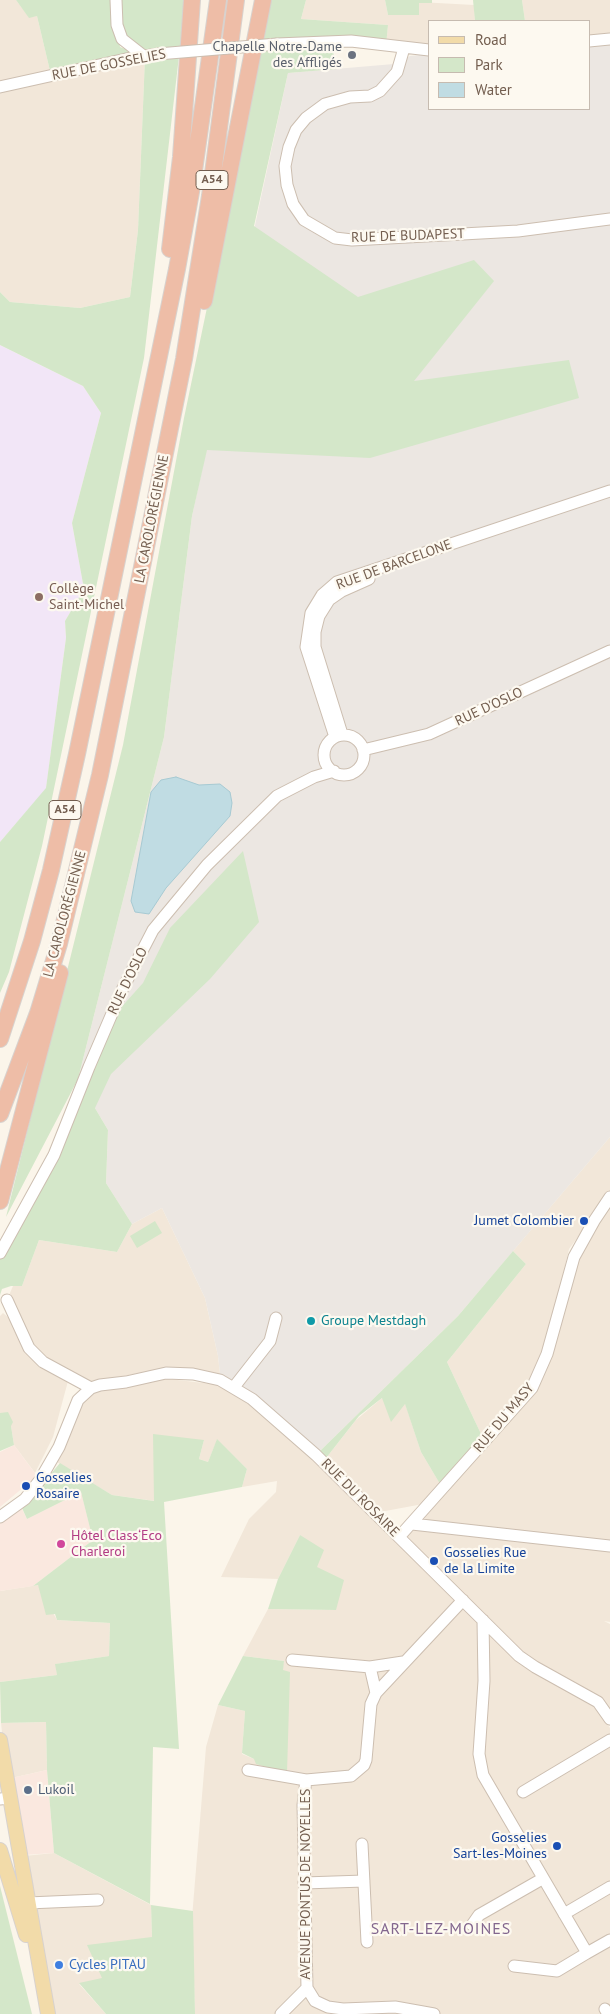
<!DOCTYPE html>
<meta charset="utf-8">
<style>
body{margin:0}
#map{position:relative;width:610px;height:2014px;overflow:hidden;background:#fbf5ea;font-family:"PT Sans",sans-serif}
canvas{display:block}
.legend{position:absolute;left:428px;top:20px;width:162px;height:90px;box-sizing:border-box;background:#fdf9f0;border:1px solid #c6bbb0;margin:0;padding:6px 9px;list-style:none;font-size:15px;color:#735e4f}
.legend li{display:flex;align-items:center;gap:10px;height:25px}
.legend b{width:25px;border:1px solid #c6bbb0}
</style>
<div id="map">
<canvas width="610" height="2014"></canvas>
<ul class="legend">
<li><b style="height:6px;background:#f2dba9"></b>Road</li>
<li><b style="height:14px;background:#d4e7c9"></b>Park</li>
<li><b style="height:14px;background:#c0dce3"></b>Water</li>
</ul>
</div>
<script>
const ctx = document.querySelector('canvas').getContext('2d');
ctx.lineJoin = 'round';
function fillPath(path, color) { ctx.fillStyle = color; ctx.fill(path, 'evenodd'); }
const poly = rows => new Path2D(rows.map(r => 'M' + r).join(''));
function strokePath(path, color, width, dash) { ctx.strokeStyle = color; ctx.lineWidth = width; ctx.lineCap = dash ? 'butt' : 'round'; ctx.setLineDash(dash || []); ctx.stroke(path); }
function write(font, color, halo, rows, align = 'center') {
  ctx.font = font + ' "PT Sans",sans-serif'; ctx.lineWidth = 4.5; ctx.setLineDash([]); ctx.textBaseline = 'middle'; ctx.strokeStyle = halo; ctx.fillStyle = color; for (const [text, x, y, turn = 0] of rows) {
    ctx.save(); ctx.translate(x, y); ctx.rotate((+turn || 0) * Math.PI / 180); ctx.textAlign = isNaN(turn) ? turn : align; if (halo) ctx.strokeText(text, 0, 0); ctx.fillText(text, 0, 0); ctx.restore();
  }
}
fillPath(poly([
 [0,0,16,0,29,17,37,16,51,75,0,87],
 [306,0,385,0,388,15,419,2,474,5,475,21,429,21,429,45,386,46,388,25,301,19],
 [522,0,610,0,610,38,589,39,589,21,525,21],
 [145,57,138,230,130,297,80,308,10,302,0,292,0,88],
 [610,1137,610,1194,569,1249,542,1364,569,1273,610,1200,610,1622,604,1621,610,1624,610,1720,592,1703,610,1728,610,2014,195,2014,192,1918,206,1747,218,1705,245,1711,242,1754,254,1759,284,1661,243,1656,268,1609,336,1610,317,1567,300,1535,278,1579,221,1577,249,1519,276,1492,277,1481,242,1487,247,1469,217,1440,208,1462,199,1459,204,1440,155,1501,112,1495,52,1459,79,1402,107,1384,160,1378,221,1385,259,1404,415,1561,399,1537,482,1436,447,1362,526,1264,513,1251],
 [162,1208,205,1298,218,1356,220,1374,162,1369,101,1380,87,1386,65,1374,25,1339,7,1300,13,1286,22,1286,39,1240,117,1252,132,1224],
 [3,1313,9,1318,32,1357,68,1381,53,1437,35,1473,14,1445,11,1426,0,1413,0,1316],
 [382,1398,405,1403,421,1452,440,1484,423,1504,380,1512,323,1462,356,1420],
 [38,1585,57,1620,110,1623,109,1656,56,1664,57,1675,0,1682,0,1591],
 [46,1722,47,1770,7,1779,1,1723],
 [54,1853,151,1905,152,1937,102,1979,79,1984,106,2014,50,2014,24,1856]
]), '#f2e7d9');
fillPath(poly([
 [14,1445,37,1476,0,1507,0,1452],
 [81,1492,93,1540,33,1586,0,1591,0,1516,19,1503,27,1519],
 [47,1770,54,1853,22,1855,7,1779]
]), '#fae8df');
fillPath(poly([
 [610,41,610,1137,458,1316,320,1451,220,1374,218,1356,205,1298,162,1208,132,1224,106,1183,108,1130,78,1079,164,737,192,516,288,73,394,64,410,56,429,54,429,109,589,109,589,43]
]), '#ece7e2');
fillPath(poly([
 [0,345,83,386,101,413,72,523,84,589,65,621,66,638,46,789,0,842]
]), '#f2e6f7');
fillPath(poly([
 [16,0,112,0,120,47,140,55,51,75,37,16,29,18],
 [120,0,189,0,186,46,147,50,122,39],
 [271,0,306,0,301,19,388,25,386,46,331,42,337,69,288,73,254,226,358,297,474,260,494,281,414,381,569,360,579,398,370,458,207,450,192,516,164,737,78,1079,6,1217,123,745,184,418],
 [385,0,432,0,432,3,419,3,419,15,388,15],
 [473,0,522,0,525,21,475,21],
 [179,56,144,358,42,846,9,972,0,993,0,842,46,788,66,638,65,621,84,589,72,523,101,413,83,386,0,345,0,292,10,302,80,308,130,297,138,230,145,57],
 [243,851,259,922,210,979,111,1074,95,1108,108,1130,106,1183,132,1224,117,1252,39,1240,22,1286,11,1286,2,1289,0,1295,0,1259,60,1141,117,1012,143,983,170,928],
 [155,1221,162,1233,137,1248,130,1236],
 [513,1251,526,1264,447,1362,482,1436,440,1484,421,1452,405,1404,391,1422,382,1398,359,1416,323,1462,320,1451,458,1316],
 [8,1412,13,1422,11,1426,14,1445,0,1451,0,1413],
 [153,1434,204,1440,199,1459,208,1462,217,1439,247,1469,242,1487,164,1502,179,1749,153,1747,150,1904,54,1853,47,1770,46,1722,1,1723,0,1682,57,1675,55,1664,109,1656,110,1623,57,1620,55,1614,46,1615,38,1585,33,1586,93,1540,81,1492,27,1519,22,1508,60,1463,112,1495,154,1501],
 [300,1535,324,1550,317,1567,344,1580,336,1610,268,1609,278,1579],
 [243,1656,284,1661,283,1670,290,1672,287,1773,256,1764,254,1759,242,1753,245,1711,218,1705],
 [0,1886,32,2014,0,2014],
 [151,1905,193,1911,195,2014,106,2014,79,1983,102,1978,87,1945,152,1937]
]), '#d4e7c9');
const water = poly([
 [176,777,199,785,220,784,230,792,232,803,230,816,166,888,149,914,135,912,131,901,151,792,161,780,176,777]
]);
fillPath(water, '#c0dce3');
strokePath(water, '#a7cad3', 1);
const minor = poly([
 [116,0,117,25,122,39,145,57],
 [589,41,610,39],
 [277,44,351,41,429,50],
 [404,48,397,72,380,91,370,96,350,97,325,104,306,118,296,130,289,147,285,166,287,185,293,204,304,220,335,238,352,240,518,231,610,219],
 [0,87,126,59,158,54],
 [341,731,315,647,315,632,319,616,329,600,342,591,369,579],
 '324 755a20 20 0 1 1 40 0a20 20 0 1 1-40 0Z',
 [335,737,306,647,311,613,322,595,337,582,610,491],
 [363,750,429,734,610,651],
 [0,1253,54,1155,89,1067,123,988,153,930,207,865,277,796,314,777,334,771],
 [7,1300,29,1348,43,1362,91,1388],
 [234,1387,270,1341,276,1318],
 [0,1517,25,1499,40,1480,59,1447,78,1400,91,1388,100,1385,126,1382,166,1373,193,1374,220,1380,252,1399,316,1455,519,1656,535,1667,598,1702,610,1719],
 [412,1524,610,1546],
 [399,1537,532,1388,547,1354,574,1257,594,1221,610,1197],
 [483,1620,484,1681,479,1754,483,1775,587,1953,610,1940],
 [292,1660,370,1667,403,1662],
 [370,1667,376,1693],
 [248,1770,306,1780,351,1776,364,1765,366,1760,371,1704,376,1693,463,1600],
 [306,1780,303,1805,307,1988,315,2001,328,2007,343,2009,395,2007,434,2014],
 [523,1792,610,1740],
 [0,1799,10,1798],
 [362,1844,367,1942],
 [304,1883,364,1881],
 [28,1903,98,1900],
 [564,1914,610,1887],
 [472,1925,479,1915,542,1879],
 [514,1966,557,1971,587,1953],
 [605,2009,608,2014],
 [281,2014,307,1988]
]);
const major = poly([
 [0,1740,48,2014],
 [0,1850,26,1935]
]);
const highway = poly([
 [170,249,181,157,192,0],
 [204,301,263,0],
 [0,1039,32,941,51,870,77,754,177,269,191,192,218,0],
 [0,1114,38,1013,59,944,100,775,184,359,210,196,236,0],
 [0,1201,60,973]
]);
strokePath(minor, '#ccbeb0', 13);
strokePath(major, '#d8d2ce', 16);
strokePath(highway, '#d8d2ce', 18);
strokePath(minor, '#fff', 11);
strokePath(major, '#f2dba9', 14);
strokePath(highway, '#eebda7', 16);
const minorBridge = poly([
 [158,54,277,44]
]);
strokePath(minorBridge, '#ccbeb0', 13, []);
strokePath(minorBridge, '#fff', 11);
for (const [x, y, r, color] of [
 [352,55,5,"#6b7280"],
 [39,597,5,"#8d6e63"],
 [584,1221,5,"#1a4fb4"],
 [311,1321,5,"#0f9aa8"],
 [26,1486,5,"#1a4fb4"],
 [61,1544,5,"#d1479c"],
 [434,1561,5,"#1a4fb4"],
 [28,1790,5,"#5c6f8a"],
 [557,1846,5,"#1a4fb4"],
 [59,1965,5,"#3f7fe0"]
]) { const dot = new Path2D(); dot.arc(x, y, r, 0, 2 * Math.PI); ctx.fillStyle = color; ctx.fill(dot); strokePath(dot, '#fdf9f0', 2); }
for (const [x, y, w] of [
 [212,180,32],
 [65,810,32]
]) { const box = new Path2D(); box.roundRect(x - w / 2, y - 9.5, w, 19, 4); ctx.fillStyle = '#fdf9f0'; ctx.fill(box); strokePath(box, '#735e4f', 1); }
write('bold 12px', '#735e4f', null, [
 ["A54",212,180],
 ["A54",65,810]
]);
write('14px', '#5b616d', '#fdf9f0', [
 ["Chapelle Notre-Dame",342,47],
 ["des Affligés",342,63]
], 'right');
write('14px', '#735e4f', '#fdf9f0', [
 ["RUE DE GOSSELIES",109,65,-11],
 ["RUE DE BUDAPEST",408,236,-2],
 ["LA CAROLORÉGIENNE",152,519,-79],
 ["RUE DE BARCELONE",394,565,-20],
 ["RUE D'OSLO",489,707,-25],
 ["LA CAROLORÉGIENNE",65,914,-75],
 ["RUE D'OSLO",128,981,-64],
 ["RUE DU MASY",504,1418,-50],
 ["RUE DU ROSAIRE",360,1498,45],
 ["AVENUE PONTUS DE NOYELLES",306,1884,-90]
]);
write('14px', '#785e54', '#fdf9f0', [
 ["Collège",49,589],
 ["Saint-Michel",49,605]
], 'left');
write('14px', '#164399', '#fdf9f0', [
 ["Jumet Colombier",574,1221],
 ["Gosselies",36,1478,"left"],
 ["Rosaire",36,1494,"left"],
 ["Gosselies Rue",444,1553,"left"],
 ["de la Limite",444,1569,"left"],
 ["Gosselies",547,1838],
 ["Sart-les-Moines",547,1854]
], 'right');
write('14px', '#0d838f', '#fdf9f0', [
 ["Groupe Mestdagh",321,1321]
], 'left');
write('14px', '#b23c85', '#fdf9f0', [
 ["Hôtel Class‘Eco",71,1536],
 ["Charleroi",71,1552]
], 'left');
write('14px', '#4e5e75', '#fdf9f0', [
 ["Lukoil",38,1790]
], 'left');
write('14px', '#366cbe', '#fdf9f0', [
 ["Cycles PITAU",69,1965]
], 'left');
ctx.letterSpacing = '1px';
write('16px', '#83678e', '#fdf9f0', [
 ["SART-LEZ-MOINES",441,1929]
]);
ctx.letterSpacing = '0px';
</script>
